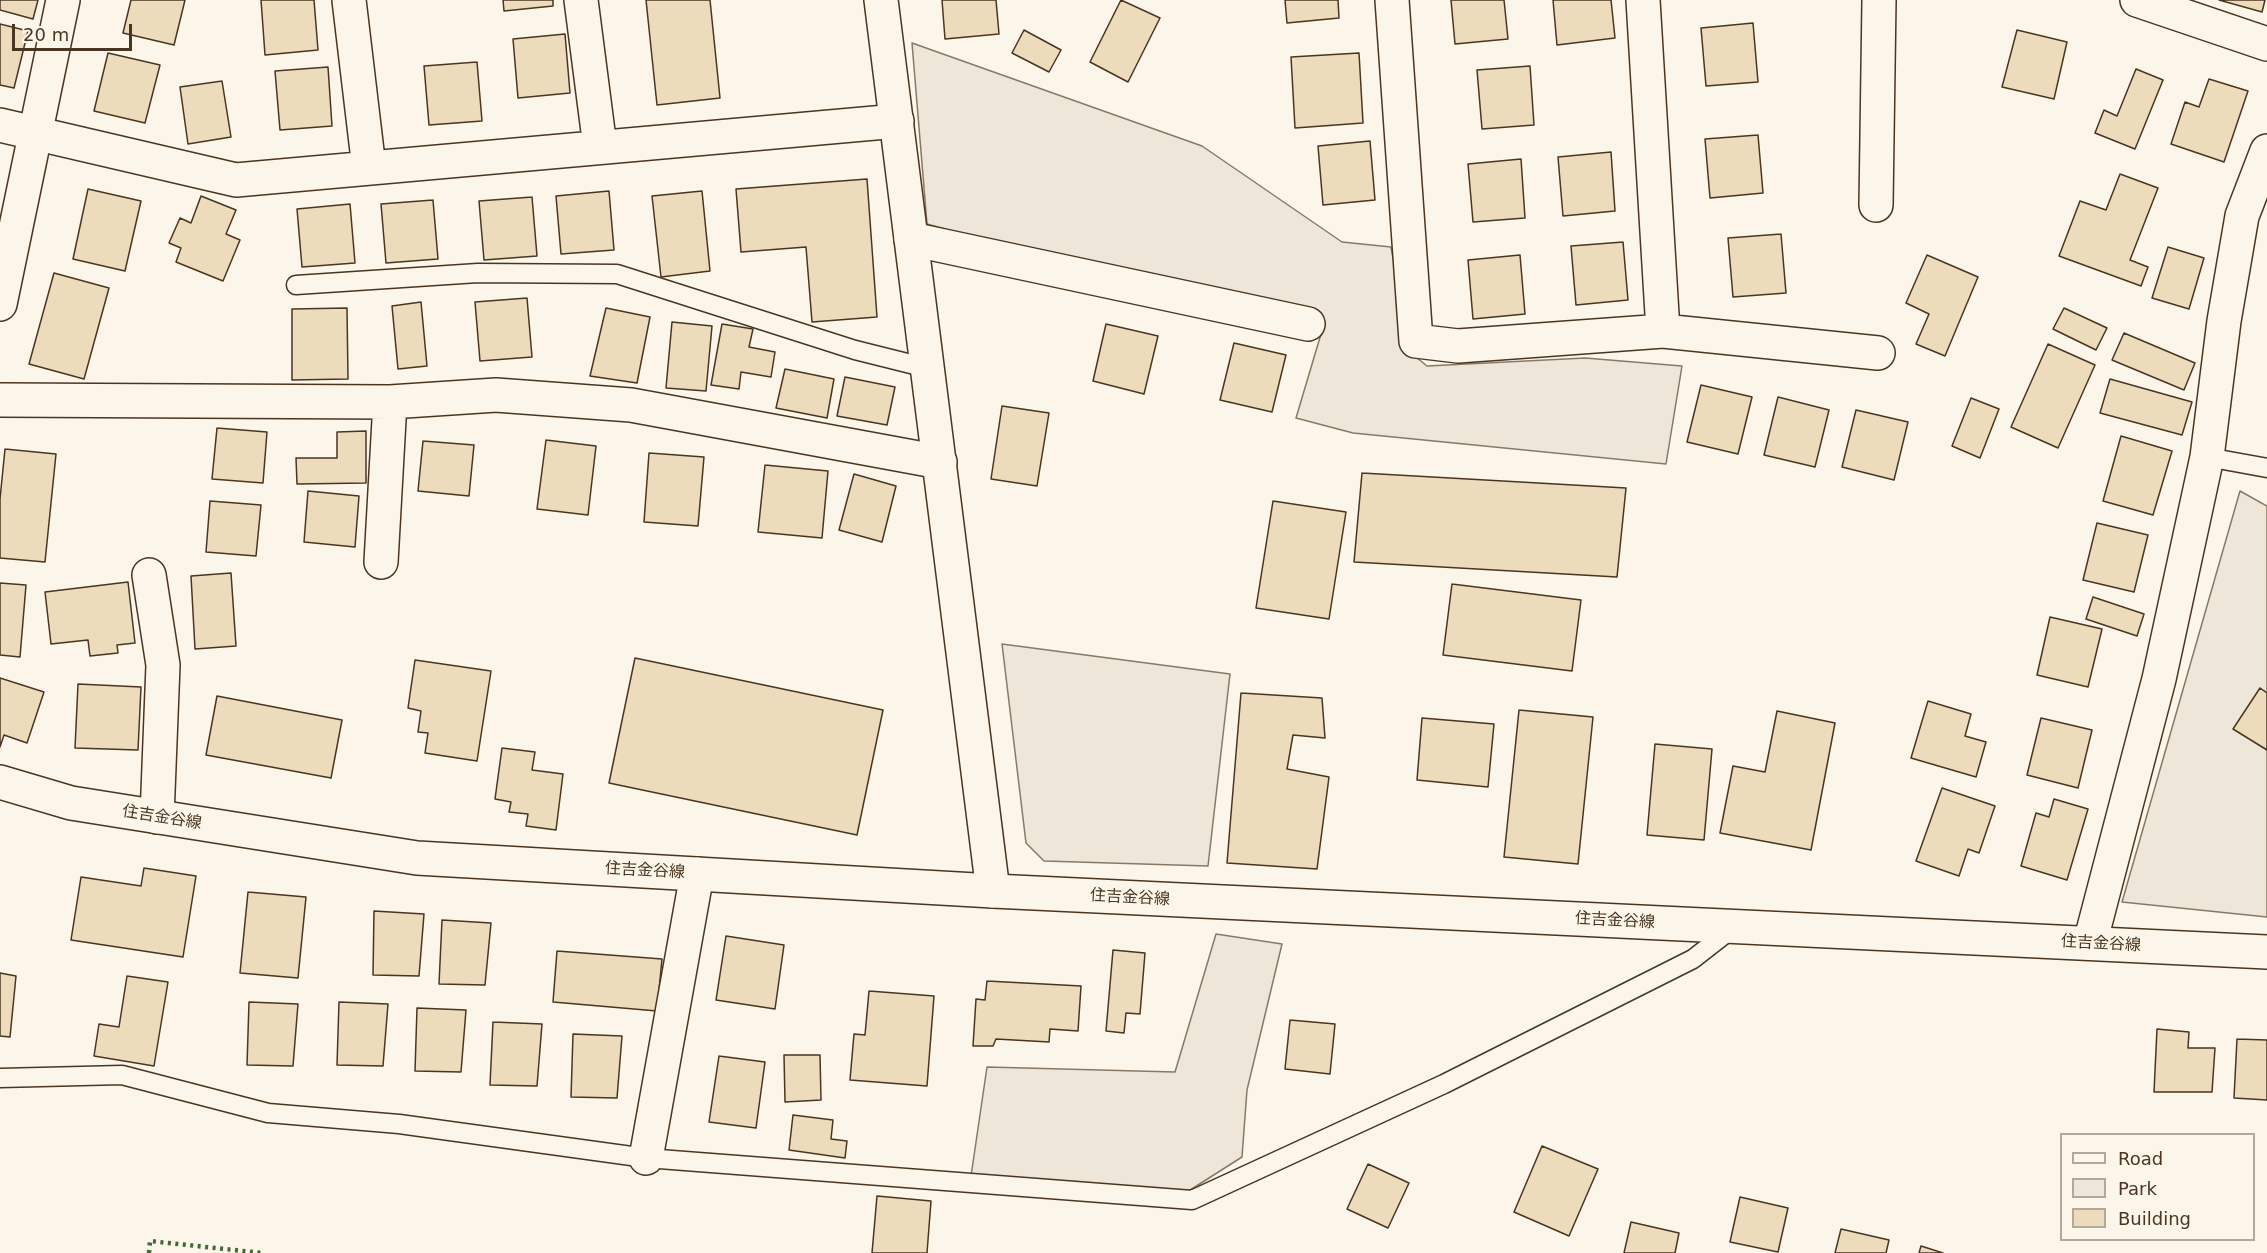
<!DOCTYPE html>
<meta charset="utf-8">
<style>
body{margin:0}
#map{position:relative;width:2267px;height:1253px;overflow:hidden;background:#fbf6e9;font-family:"DejaVu Sans",sans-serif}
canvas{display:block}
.legend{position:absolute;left:2060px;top:1133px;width:195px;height:108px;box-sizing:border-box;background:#fbf6e9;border:2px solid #b4a999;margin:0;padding:8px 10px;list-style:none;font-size:18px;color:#4a3520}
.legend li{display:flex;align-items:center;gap:12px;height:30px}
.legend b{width:30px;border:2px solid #b4a999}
.scale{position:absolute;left:12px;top:24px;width:120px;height:27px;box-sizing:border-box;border:3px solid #4a3520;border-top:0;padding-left:8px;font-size:18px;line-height:21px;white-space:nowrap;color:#4a3520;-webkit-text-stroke:4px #fbf6e9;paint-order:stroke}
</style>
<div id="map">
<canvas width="2267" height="1253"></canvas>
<ul class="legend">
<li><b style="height:8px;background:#fbf6e9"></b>Road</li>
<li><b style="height:16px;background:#ede6d9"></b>Park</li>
<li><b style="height:16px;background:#ecdcbc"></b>Building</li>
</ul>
<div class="scale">20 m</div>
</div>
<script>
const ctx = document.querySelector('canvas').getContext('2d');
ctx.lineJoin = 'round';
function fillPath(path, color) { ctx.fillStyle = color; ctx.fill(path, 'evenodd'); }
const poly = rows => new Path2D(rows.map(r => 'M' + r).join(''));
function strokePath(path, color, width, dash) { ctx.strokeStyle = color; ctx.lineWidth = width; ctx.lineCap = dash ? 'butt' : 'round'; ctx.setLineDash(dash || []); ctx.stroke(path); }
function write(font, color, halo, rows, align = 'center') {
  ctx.font = font + ' "DejaVu Sans","Noto Sans JP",sans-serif'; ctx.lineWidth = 4.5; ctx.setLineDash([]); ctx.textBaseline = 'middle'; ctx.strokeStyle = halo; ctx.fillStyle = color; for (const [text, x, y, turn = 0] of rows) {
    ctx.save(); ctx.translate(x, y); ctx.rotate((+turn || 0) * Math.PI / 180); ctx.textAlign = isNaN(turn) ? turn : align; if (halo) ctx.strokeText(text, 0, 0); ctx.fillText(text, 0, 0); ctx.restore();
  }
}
const green = poly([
 [912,43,1202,146,1342,242,1391,247,1411,353,1427,366,1585,358,1682,366,1666,464,1353,433,1296,418,1321,334,927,224,912,43],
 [2240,491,2267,506,2267,917,2122,902,2240,491],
 [1002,644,1230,674,1208,866,1044,861,1026,843,1002,644],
 [1216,934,1282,944,1247,1090,1242,1157,1176,1199,970,1183,987,1067,1175,1072,1216,934]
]);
fillPath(green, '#ede6d9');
strokePath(green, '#887966', 1.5);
const building = poly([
 [0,0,38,0,33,19,0,10,0,0],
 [131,0,185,0,174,45,123,33,131,0],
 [261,0,314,0,318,50,265,55,261,0],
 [503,0,553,0,553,6,504,11,503,0],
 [646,0,710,0,720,98,657,105,646,0],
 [942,0,996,0,999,34,945,39,942,0],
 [1121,0,1160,18,1128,82,1090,62,1121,0],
 [1285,0,1338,0,1339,18,1287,23,1285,0],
 [1451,0,1504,0,1508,39,1455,44,1451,0],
 [1553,0,1611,0,1615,38,1557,45,1553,0],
 [2219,0,2265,0,2262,12,2219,0],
 [1753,23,1758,82,1706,86,1701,28,1753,23],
 [0,24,28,31,14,88,0,85,0,24],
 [1024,30,1061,50,1049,72,1012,53,1024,30],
 [2017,30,2067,42,2054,99,2002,87,2017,30],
 [565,34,570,93,518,98,513,39,565,34],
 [108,53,160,65,145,123,94,111,108,53],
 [1359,53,1363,123,1295,128,1291,57,1359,53],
 [477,62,482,121,429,125,424,66,477,62],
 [1530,66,1534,125,1482,129,1477,70,1530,66],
 [328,67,332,126,280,130,275,71,328,67],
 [2136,69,2163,80,2135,149,2095,133,2104,110,2117,116,2136,69],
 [2209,79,2248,91,2224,162,2171,144,2185,102,2199,107,2209,79],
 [222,81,231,137,188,144,180,87,222,81],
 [1758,135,1763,193,1710,198,1705,139,1758,135],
 [1370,141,1375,200,1323,205,1318,146,1370,141],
 [1611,152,1615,211,1563,216,1558,157,1611,152],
 [1521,159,1525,218,1473,222,1468,164,1521,159],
 [2120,174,2158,188,2130,260,2148,267,2141,286,2059,256,2080,201,2106,210,2120,174],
 [867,179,877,317,812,322,806,247,741,252,736,189,867,179],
 [88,189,141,201,125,271,73,259,88,189],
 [609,191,614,250,561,254,556,196,609,191],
 [702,191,710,271,661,277,652,196,702,191],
 [201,196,236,210,226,234,240,240,223,281,176,262,181,248,169,243,180,218,191,223,201,196],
 [532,197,537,256,484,260,479,201,532,197],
 [433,200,438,259,386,263,381,204,433,200],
 [350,204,355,263,302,267,297,209,350,204],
 [1781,234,1786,293,1733,297,1728,238,1781,234],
 [1623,242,1628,300,1576,305,1571,246,1623,242],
 [2168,247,2204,258,2189,309,2152,298,2168,247],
 [1520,255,1525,314,1473,319,1468,260,1520,255],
 [1927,255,1978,277,1945,356,1916,344,1929,314,1906,303,1927,255],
 [54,273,109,288,84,379,29,364,54,273],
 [527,298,532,357,480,361,475,302,527,298],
 [421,302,427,366,398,369,392,306,421,302],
 [347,308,348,379,292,380,292,309,347,308],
 [606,308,650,317,637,383,590,376,606,308],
 [2064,308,2107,328,2096,350,2053,329,2064,308],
 [672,322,712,326,706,391,666,388,672,322],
 [722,324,753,329,749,347,775,352,771,377,741,372,739,389,711,385,722,324],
 [1106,324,1158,336,1144,394,1093,381,1106,324],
 [2124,333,2195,363,2184,390,2112,360,2124,333],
 [1234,343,1286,355,1272,412,1220,400,1234,343],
 [2048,344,2095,365,2058,448,2011,427,2048,344],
 [785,369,834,379,827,418,776,408,785,369],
 [845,377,895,387,887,425,837,416,845,377],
 [2110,379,2192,402,2182,435,2100,413,2110,379],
 [1701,385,1752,397,1738,454,1687,442,1701,385],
 [1778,397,1829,410,1815,467,1764,455,1778,397],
 [1971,398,1999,409,1980,458,1952,446,1971,398],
 [1002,406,1049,413,1037,486,991,479,1002,406],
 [1856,410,1908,422,1894,480,1842,467,1856,410],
 [217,428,267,432,263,483,212,479,217,428],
 [366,431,366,483,297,484,296,458,337,458,337,432,366,431],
 [2121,436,2172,451,2153,515,2103,501,2121,436],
 [546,440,596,446,588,515,537,509,546,440],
 [423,441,474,445,469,496,418,491,423,441],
 [5,449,56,454,45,562,0,558,0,499,5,449],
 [649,453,704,457,698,526,644,522,649,453],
 [765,465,828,471,822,538,758,532,765,465],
 [1362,473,1626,488,1617,577,1354,562,1362,473],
 [854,474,896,486,882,542,839,530,854,474],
 [308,491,359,496,355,547,304,542,308,491],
 [210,501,261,505,256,556,206,552,210,501],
 [1273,501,1346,512,1329,619,1256,608,1273,501],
 [2097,523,2148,535,2134,592,2083,580,2097,523],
 [231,573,236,646,195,649,191,576,231,573],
 [128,582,135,643,117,645,118,653,90,656,88,640,51,644,45,592,128,582],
 [0,583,26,585,20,657,0,655,0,583],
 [1452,584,1581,600,1572,671,1443,655,1452,584],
 [2093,597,2144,614,2137,636,2086,619,2093,597],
 [2050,617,2102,629,2088,687,2037,675,2050,617],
 [635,658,883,710,857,835,609,783,635,658],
 [415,660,491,671,477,761,425,753,428,733,418,732,421,711,408,708,415,660],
 [0,678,44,692,27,743,4,735,0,747,0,678],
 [78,684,141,687,138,750,75,748,78,684],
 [2260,688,2267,693,2267,750,2233,729,2260,688],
 [1241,693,1322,698,1325,738,1293,735,1287,769,1329,777,1317,869,1227,863,1241,693],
 [217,696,342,720,331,778,206,755,217,696],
 [1928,701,1971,714,1965,736,1986,742,1976,777,1911,758,1928,701],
 [1519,710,1593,717,1578,864,1504,857,1519,710],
 [1777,711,1835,723,1811,850,1720,833,1733,766,1765,772,1777,711],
 [1422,718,1494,724,1488,787,1417,780,1422,718],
 [2041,718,2092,730,2078,788,2027,775,2041,718],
 [1655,744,1712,749,1704,840,1647,835,1655,744],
 [502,748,535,752,532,770,563,774,556,830,526,826,528,814,509,812,511,802,495,799,502,748],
 [1942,788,1995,806,1979,853,1968,849,1959,876,1916,861,1942,788],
 [2054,799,2088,809,2067,880,2021,866,2036,813,2049,817,2054,799],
 [144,868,196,876,183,957,71,940,81,877,141,886,144,868],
 [248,892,306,897,298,978,240,973,248,892],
 [374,911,424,914,419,976,373,975,374,911],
 [442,920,491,923,485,985,439,984,442,920],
 [726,936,784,945,775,1009,716,1000,726,936],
 [1113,950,1145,953,1140,1014,1126,1013,1124,1033,1106,1031,1113,950],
 [557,951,662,959,657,1011,553,1002,557,951],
 [0,973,16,976,10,1037,0,1036,0,973],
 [127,976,168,982,154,1066,94,1056,99,1024,119,1027,127,976],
 [987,981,1081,986,1078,1031,1050,1029,1049,1042,996,1039,993,1046,973,1046,976,999,985,1000,987,981],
 [869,991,934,996,927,1086,850,1080,854,1034,865,1035,869,991],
 [249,1002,298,1004,293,1066,247,1065,249,1002],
 [339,1002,388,1004,383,1066,337,1065,339,1002],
 [417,1008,466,1010,461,1072,415,1071,417,1008],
 [1290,1020,1335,1024,1330,1074,1285,1069,1290,1020],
 [493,1022,542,1024,537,1086,490,1085,493,1022],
 [2157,1029,2189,1032,2188,1048,2215,1048,2212,1092,2154,1092,2157,1029],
 [573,1034,622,1036,617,1098,571,1097,573,1034],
 [2237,1039,2267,1040,2267,1100,2234,1098,2237,1039],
 [784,1055,820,1055,821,1100,785,1102,784,1055],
 [719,1056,765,1062,756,1128,709,1122,719,1056],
 [793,1115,833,1120,831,1139,847,1141,845,1158,789,1150,793,1115],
 [1542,1146,1598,1169,1569,1236,1514,1212,1542,1146],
 [1368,1164,1409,1183,1388,1228,1347,1209,1368,1164],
 [877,1196,931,1201,927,1253,872,1253,877,1196],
 [1740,1197,1788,1208,1778,1252,1730,1242,1740,1197],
 [1631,1222,1679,1233,1675,1253,1624,1253,1631,1222],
 [1841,1229,1889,1240,1886,1253,1835,1253,1841,1229],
 [1921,1246,1943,1253,1919,1253,1921,1246]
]);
fillPath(building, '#ecdcbc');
strokePath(building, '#4a3520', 1.5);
const service = poly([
 [296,285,478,273,617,274,855,350,927,368],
 [2207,457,2267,468],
 [0,1078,122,1075,268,1113,399,1124,646,1158,1192,1200,1444,1084,1693,959,1734,927]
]);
const minor = poly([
 [349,0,369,168],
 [581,0,600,147],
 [1392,0,1416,341,1458,346,1663,331,1878,353],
 [1643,0,1663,331],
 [2137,0,2267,44],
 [0,125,236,180,897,121],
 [1876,205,1879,0],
 [911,239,1308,324],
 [0,304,63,0],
 [0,400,390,402,496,395,631,405,940,462],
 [381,562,390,402],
 [149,575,163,665,157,817],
 [2090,943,2159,679,2207,457,2224,321,2242,216,2267,151],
 [646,1158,697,874]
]);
const tertiary = poly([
 [881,0,993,891]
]);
const secondary = poly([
 [0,782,71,803,417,858,993,891,2267,952]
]);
strokePath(service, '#4a3520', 21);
strokePath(minor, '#4a3520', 36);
strokePath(tertiary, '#4a3520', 36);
strokePath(secondary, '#4a3520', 36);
strokePath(service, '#fbf6e9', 18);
strokePath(minor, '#fbf6e9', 33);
strokePath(tertiary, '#fbf6e9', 33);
strokePath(secondary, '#fbf6e9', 33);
strokePath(poly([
 [149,1253,150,1241,262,1253]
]), '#436837', 4.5, [3, 4.5]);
write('16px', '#4a3520', '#fbf6e9', [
 ["住吉金谷線",162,818,9],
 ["住吉金谷線",645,871,3],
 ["住吉金谷線",1130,898,3],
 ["住吉金谷線",1615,921,3],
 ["住吉金谷線",2101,944,3]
]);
</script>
